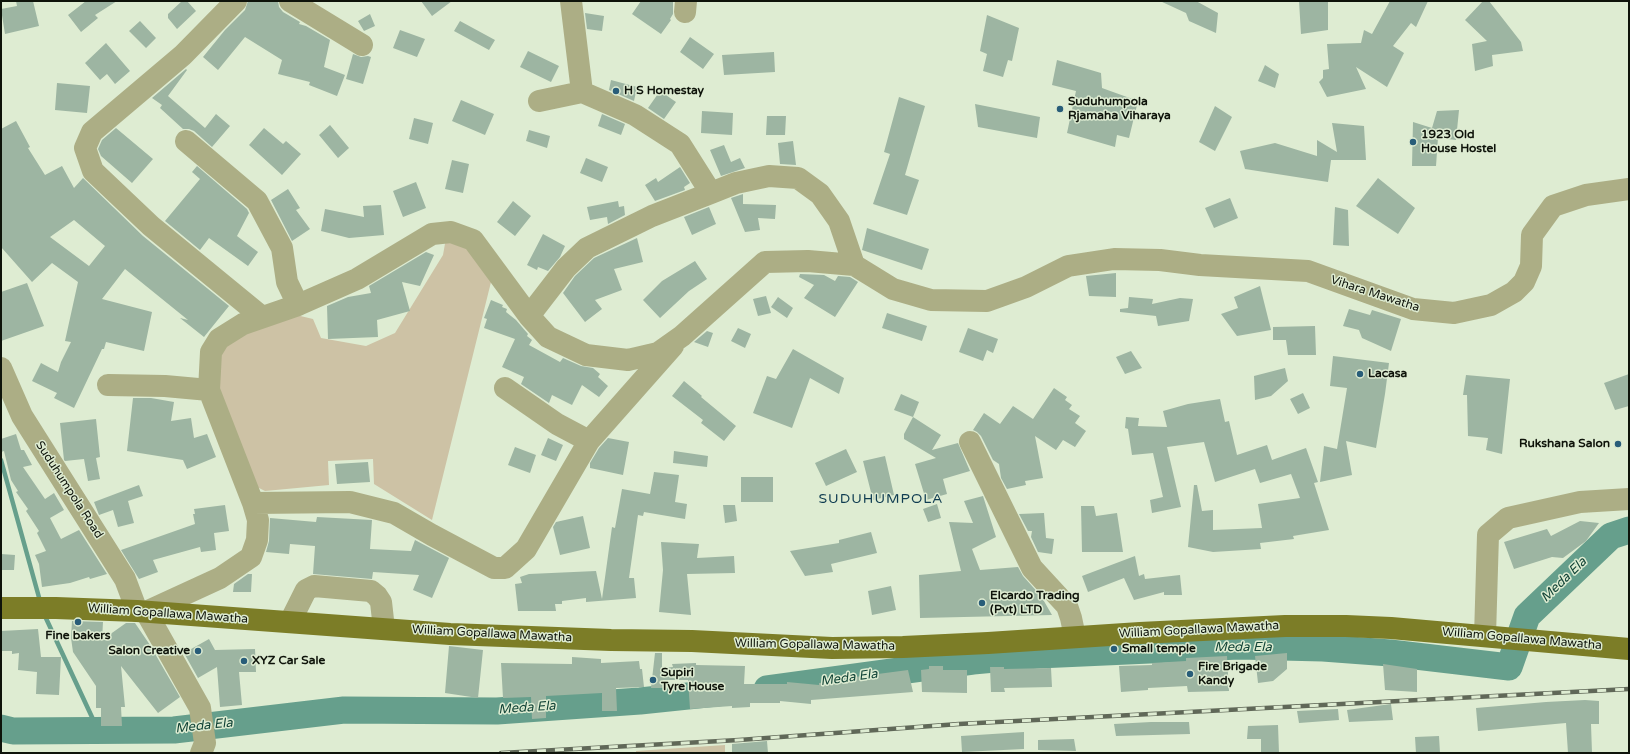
<!DOCTYPE html>
<style>
body{margin:0}
#map{position:relative;width:1630px;height:754px;overflow:hidden;background:#deecd2;font-family:"Varela Round",sans-serif}
canvas{display:block}
.frame{position:absolute;inset:0;border:2px solid #0e130a;pointer-events:none}
</style>
<div id="map">
<canvas width="1630" height="754"></canvas>
<div class="frame"></div>
</div>
<script>
const ctx = document.querySelector('canvas').getContext('2d');
ctx.lineJoin = 'round';
function fillPath(path, color) { ctx.fillStyle = color; ctx.fill(path, 'evenodd'); }
const poly = rows => new Path2D(rows.map(r => 'M' + r).join(''));
function strokePath(path, color, width, dash) { ctx.strokeStyle = color; ctx.lineWidth = width; ctx.lineCap = dash ? 'butt' : 'round'; ctx.setLineDash(dash || []); ctx.stroke(path); }
function write(font, color, halo, rows, align = 'center') {
  ctx.font = font + ' "Varela Round",sans-serif'; ctx.lineWidth = 3; ctx.setLineDash([]); ctx.textBaseline = 'middle'; ctx.strokeStyle = halo; ctx.fillStyle = color; for (const [text, x, y, turn = 0] of rows) {
    ctx.save(); ctx.translate(x, y); ctx.rotate((+turn || 0) * Math.PI / 180); ctx.textAlign = isNaN(turn) ? turn : align; if (halo) ctx.strokeText(text, 0, 0); ctx.fillText(text, 0, 0); ctx.restore();
  }
}
fillPath(poly([
 [446,238,478,250,492,278,432,520,374,484,373,459,328,461,329,485,265,491,255,486,212,373,228,334,292,314,313,319,321,338,366,346,395,333,443,255],
 [725,745,725,753,636,753,636,751]
]), '#cdc2a5');
strokePath(poly([
 [1,460,40,601],
 [44,614,98,730]
]), '#669f8c', 4.5);
strokePath(poly([
 [767,689,973,661,1038,655,1239,646,1323,648,1390,653,1509,667,1527,616,1611,536,1629,530],
 [1,728,13,731,174,730,344,710,497,711,640,701,726,692]
]), '#669f8c', 27);
fillPath(poly([
 [16,1,33,1,39,26,5,34,1,9,17,6],
 [86,1,117,1,95,15,98,18,81,32,68,15],
 [182,1,187,1,196,11,177,29,168,18,168,14],
 [248,1,278,1,279,7,283,12,300,22,299,24,306,26,330,40,324,67,345,75,337,96,309,85,310,82,278,74,282,60,245,37,218,70,203,57,225,30,245,10],
 [421,1,452,1,432,16],
 [641,1,673,1,673,14,670,19,671,20,661,34,632,14],
 [1160,1,1196,1,1218,13,1216,33,1189,21,1186,13],
 [1299,1,1328,2,1328,30,1301,34],
 [1390,1,1428,1,1416,27,1411,23,1393,46,1404,53,1387,87,1356,67,1366,89,1327,97,1319,82,1323,78,1323,70,1329,69,1327,44,1361,43,1364,30,1372,34],
 [1483,1,1489,1,1521,42,1523,51,1492,55,1493,66,1475,71,1472,44,1487,41,1465,20],
 [585,13,604,16,602,31,587,29],
 [370,14,375,26,364,31,358,21],
 [987,15,1019,28,1012,61,1008,60,1003,77,983,71,987,54,980,51],
 [140,21,156,38,146,48,129,31],
 [460,21,495,40,489,50,454,31],
 [400,30,425,39,417,57,393,48],
 [690,37,714,54,703,69,680,52],
 [106,43,130,71,115,84,107,74,100,80,85,63],
 [528,51,559,66,551,82,520,67],
 [774,52,775,72,724,75,722,55],
 [353,54,361,57,368,56,371,57,363,84,346,79],
 [1057,60,1101,73,1102,88,1138,101,1129,138,1117,135,1115,147,1067,133,1076,91,1052,85],
 [1265,65,1279,74,1275,88,1258,81],
 [186,69,187,70,168,96,205,128,216,114,230,126,212,147,194,131,189,129,183,129,160,108,162,105,152,98],
 [611,80,637,87,634,101,609,90],
 [57,83,90,86,87,113,55,110],
 [660,91,676,102,664,119,648,108],
 [899,97,925,106,905,175,919,180,907,215,873,204,890,154,884,152],
 [461,100,494,114,485,135,452,121],
 [975,104,1040,117,1037,138,978,127],
 [1215,106,1232,117,1215,151,1199,142],
 [1459,110,1456,140,1438,138,1436,166,1412,166,1413,122,1432,128,1437,111],
 [702,111,733,113,732,135,701,133],
 [602,114,625,124,621,135,598,126],
 [767,116,786,116,785,135,766,135],
 [414,118,433,123,428,144,409,139],
 [16,121,30,147,28,148,45,175,62,166,74,188,83,178,143,236,229,306,204,337,180,318,188,320,125,269,102,299,152,312,144,351,106,342,104,349,102,349,74,408,54,398,57,393,32,381,41,363,58,372,61,362,71,342,65,341,78,282,52,263,32,282,1,247,1,129],
 [74,220,105,246,89,266,50,237],
 [1332,123,1364,126,1366,160,1331,160,1328,182,1245,169,1240,151,1275,143,1317,156,1317,140,1337,152],
 [330,125,349,148,338,158,319,135],
 [116,128,153,159,132,183,101,156,98,149,102,140],
 [264,128,283,144,286,141,301,154,282,175,249,145],
 [529,130,550,136,547,148,526,141],
 [793,141,796,165,780,164,778,143],
 [724,145,731,162,740,158,745,168,721,176,710,150],
 [586,158,608,167,602,182,580,173],
 [452,160,469,164,463,193,445,189],
 [197,166,247,209,249,213,237,236,258,252,248,266,209,238,200,250,165,221,200,179,192,172],
 [680,167,690,183,684,187,685,190,655,201,645,185,656,178,658,182],
 [1378,178,1415,208,1398,234,1356,206],
 [416,182,426,208,403,217,393,191],
 [288,189,300,208,296,210,310,229,292,241,271,200],
 [743,194,743,204,776,205,775,219,758,218,760,230,745,232,731,198],
 [1230,198,1238,218,1214,228,1205,208],
 [513,201,531,216,515,236,497,222],
 [618,201,619,207,624,206,625,215,608,224,607,217,590,220,587,207],
 [381,205,384,235,349,238,321,231,325,209,364,217,363,206],
 [709,207,716,224,692,235,684,217],
 [1335,207,1348,210,1349,246,1333,245],
 [867,228,929,249,922,270,862,250],
 [543,234,565,246,560,257,548,271,538,267,537,270,527,265],
 [637,238,643,262,614,269,622,290,595,300,602,309,585,322,563,293,575,276,594,258],
 [426,252,434,255,420,286,402,282,410,311,377,320,378,337,328,339,327,306,348,297,371,293,369,286],
 [695,261,707,279,689,291,660,318,643,300,662,281],
 [1116,273,1116,297,1089,296,1086,276],
 [800,274,824,275,835,281,838,276,850,277,858,282,835,317,804,298,814,285,799,277],
 [27,283,44,326,1,341,1,292],
 [1260,286,1271,330,1237,336,1221,314,1238,308,1234,297],
 [766,296,771,313,758,316,753,299],
 [778,297,793,308,787,318,771,307],
 [1129,297,1153,299,1152,304,1180,298,1193,299,1189,321,1158,326,1156,316,1120,312,1120,309,1128,308],
 [491,300,503,305,502,307,507,309,506,312,516,320,528,334,527,336,532,340,529,345,560,362,563,358,581,366,593,368,600,374,598,377,608,386,599,397,582,385,572,405,552,395,549,403,521,384,524,377,502,367,515,339,484,328,487,319,484,318],
 [1349,309,1370,315,1372,310,1401,319,1391,351,1362,338,1359,330,1343,326],
 [887,313,927,326,922,341,882,328],
 [1315,326,1316,355,1288,355,1286,340,1273,340,1273,327],
 [738,328,751,334,745,348,731,341],
 [968,328,998,339,993,353,987,350,983,361,959,352],
 [707,331,713,333,708,347,694,342],
 [793,349,844,378,839,394,810,378,792,428,753,413,767,376,776,379],
 [1131,351,1142,368,1125,374,1116,357],
 [1333,356,1389,363,1385,394,1376,448,1346,441,1352,475,1320,482,1324,446,1337,449,1347,388,1330,386],
 [1285,368,1288,381,1271,396,1255,400,1254,376],
 [1629,374,1629,406,1615,410,1604,383],
 [1466,375,1510,379,1502,454,1486,450,1488,438,1468,436,1467,395,1463,395],
 [684,381,702,396,701,397,736,426,724,441,701,423,703,420,672,396],
 [1054,388,1067,397,1065,400,1072,405,1069,409,1080,416,1075,423,1086,431,1075,447,1063,440,1056,450,1035,436,1043,478,1025,481,1026,485,1007,489,1001,478,999,464,993,460,981,436,977,432,973,430,984,413,1000,424,1013,406,1033,419],
 [1303,393,1310,408,1298,414,1290,399],
 [901,394,919,402,913,417,894,410],
 [133,398,151,398,174,402,171,421,191,418,194,438,207,434,216,457,187,469,183,460,127,451],
 [1220,399,1225,422,1229,421,1237,455,1267,445,1272,460,1306,448,1318,482,1314,483,1329,530,1293,536,1294,539,1260,543,1261,549,1213,552,1188,547,1194,485,1197,485,1202,511,1213,510,1213,530,1262,528,1258,504,1300,498,1291,474,1260,483,1255,469,1215,482,1204,442,1167,447,1181,507,1152,513,1150,500,1163,497,1153,453,1132,455,1128,429,1125,428,1126,417,1139,418,1138,426,1167,427,1163,411,1188,404],
 [913,417,941,435,932,450,958,443,970,471,943,479,947,494,926,500,915,464,936,458,904,439,904,434],
 [96,419,100,457,96,458,100,479,88,481,84,459,65,461,64,460,60,423],
 [16,434,21,450,24,450,32,465,23,467,45,499,54,493,64,510,50,518,61,539,79,530,107,574,90,579,89,577,70,583,42,587,39,564,35,555,46,551,37,533,39,531,26,511,28,509,16,492,18,491,11,480,4,451,1,452,1,439],
 [548,438,563,445,556,461,541,455],
 [608,438,629,442,623,475,590,468,590,463,599,448],
 [515,447,536,455,530,473,508,465],
 [846,449,857,472,826,486,815,463],
 [674,451,708,456,707,467,673,463],
 [885,456,894,495,873,500,863,461],
 [368,462,370,482,337,484,335,464],
 [654,472,679,475,675,502,687,504,685,519,644,512,643,516,638,515,629,578,634,578,636,598,586,602,586,598,562,601,562,604,555,604,556,611,518,611,515,584,522,583,520,577,529,574,596,571,602,599,612,527,615,528,622,489,650,494],
 [741,477,773,477,773,502,741,502],
 [139,485,143,496,128,501,134,523,118,527,113,510,99,515,94,502],
 [983,496,996,537,972,549,980,570,1018,567,1023,576,1041,596,1052,615,920,618,919,575,961,571,949,522,973,523,964,501],
 [937,504,941,518,928,522,923,509],
 [225,505,229,531,214,533,216,550,201,552,200,547,153,560,158,572,139,579,121,550,195,524,193,514,195,514,194,509],
 [723,505,735,505,737,521,725,523],
 [1081,506,1094,506,1096,516,1117,513,1123,552,1082,552],
 [1044,513,1046,538,1054,539,1052,554,1038,552,1031,537,1032,531,1028,531,1019,514],
 [583,516,590,548,560,555,553,527,556,522],
 [317,517,372,520,370,549,411,551,415,540,449,558,432,598,413,590,419,575,373,572,372,579,313,574,315,546,290,544,289,554,266,552,269,541,270,518,316,522],
 [1580,521,1599,523,1586,541,1563,558,1552,557,1514,569,1504,542,1547,529,1551,536],
 [871,532,877,553,831,564,833,572,805,576,790,551,839,543,839,540],
 [661,542,699,544,697,558,734,556,735,573,687,574,691,615,659,612,663,570],
 [1,554,15,555,14,570,1,570],
 [1135,556,1139,576,1144,574,1145,579,1180,575,1182,595,1164,595,1164,592,1134,600,1124,578,1088,592,1082,576],
 [248,574,252,574,251,592,233,592,234,584],
 [891,586,896,610,872,615,868,591],
 [72,621,103,622,102,640,126,623,135,623,150,645,180,697,158,713,121,666,125,707,121,707,122,726,101,726,101,708,96,708,96,686,73,652,71,638],
 [38,629,41,657,61,657,59,695,36,694,37,672,18,670,19,653,12,654,12,651,1,651,1,631],
 [209,639,215,650,255,649,256,672,239,672,242,705,220,707,217,667,198,678,184,653],
 [449,646,483,650,478,698,445,693],
 [655,653,662,653,662,668,673,667,672,664,696,663,696,665,745,666,744,684,787,684,787,682,819,685,819,683,855,680,855,677,908,670,913,692,811,700,811,704,780,701,780,703,750,703,750,707,732,708,732,706,690,709,688,680,663,680,664,688,651,688],
 [1287,653,1287,669,1273,681,1258,683,1255,656],
 [1227,656,1229,691,1188,692,1187,686,1148,688,1148,690,1121,692,1119,666,1152,665,1152,663,1186,661,1186,658],
 [572,657,601,659,601,663,639,661,640,669,642,669,644,687,616,688,617,711,602,711,602,693,546,696,546,718,532,719,531,697,503,698,501,663,572,664],
 [1383,664,1417,669,1417,692,1385,690],
 [929,666,943,666,943,670,967,670,967,693,922,692,921,670,929,669],
 [990,667,1004,667,1004,669,1051,668,1052,687,1004,688,1005,692,991,692],
 [1585,700,1599,701,1599,724,1591,724,1592,753,1568,753,1566,723,1478,731,1476,708,1546,702],
 [1391,704,1393,720,1349,722,1347,710],
 [1338,709,1339,720,1299,723,1297,711],
 [1151,722,1189,722,1190,734,1116,736,1114,724],
 [1278,725,1279,753,1261,753,1261,739,1247,739,1248,726],
 [1024,732,1024,749,962,752,961,736],
 [1439,736,1440,753,1416,753,1415,737],
 [1074,739,1076,751,1038,750,1038,740],
 [767,741,768,753,732,753,732,744]
]), '#9db5a2');
strokePath(poly([
 [236,1,183,55,92,132,85,148,93,171,151,226,262,317],
 [290,1,362,45],
 [571,1,582,92,635,115,680,144,711,193],
 [685,12,686,1],
 [539,101,582,92],
 [186,141,257,201,282,248,287,282,298,305],
 [529,316,566,268,587,248,652,216,711,193,736,183,769,176,798,178,820,194,839,221,854,265],
 [1,368,22,416,125,579,137,611],
 [108,385,165,386,209,390],
 [505,388,557,424,589,441],
 [970,442,1032,568,1067,606,1071,618,1075,637],
 [253,503,350,502,394,513,432,535,494,568,505,568,526,549,589,441,673,346],
 [290,622,306,590,314,586,371,591,377,596,381,602,384,629],
 [1485,636,1488,535,1508,518,1580,502,1629,499],
 [201,753,205,743,200,708,146,612,220,578,251,557,257,540,258,520,253,503,209,390,211,352,219,339,243,324,298,305,357,279,432,234,451,232,473,240,529,316,548,337,586,355,628,360,658,353,682,336,765,262,808,261,854,265,893,289,931,300,987,301,1026,287,1068,266,1114,259,1160,260,1200,265,1308,271,1413,309,1454,313,1491,305,1514,292,1524,282,1531,266,1532,235,1553,206,1586,195,1629,189]
]), '#acae85', 22);
strokePath(poly([
 [1,608,56,608,137,611,450,634,611,640,692,641,832,648,903,647,988,643,1140,633,1285,626,1346,626,1391,628,1629,649]
]), '#7c7d27', 22);
const rail = poly([
 [501,753,739,740,959,724,1629,689]
]);
strokePath(rail, '#606858', 4.5);
strokePath(rail, '#deecd2', 3, [9]);
for (const [x, y, r, color] of [
 [616,91,4,"#285d79"],
 [1060,109,4,"#285d79"],
 [1413,142,4,"#285d79"],
 [1360,374,4,"#285d79"],
 [1618,444,4,"#285d79"],
 [982,603,4,"#285d79"],
 [78,622,4,"#285d79"],
 [1114,649,4,"#285d79"],
 [198,651,4,"#285d79"],
 [244,661,4,"#285d79"],
 [1190,674,4,"#285d79"],
 [653,680,4,"#285d79"]
]) { const dot = new Path2D(); dot.arc(x, y, r, 0, 2 * Math.PI); ctx.fillStyle = color; ctx.fill(dot); strokePath(dot, '#deecd2', 1.5); }
write('bold 12px', '#0e130a', '#deecd2', [
 ["H S Homestay",624,91],
 ["Suduhumpola",1068,102],
 ["Rjamaha Viharaya",1068,116],
 ["1923 Old",1421,135],
 ["House Hostel",1421,149],
 ["Lacasa",1368,374],
 ["Rukshana Salon",1610,444,"right"],
 ["Elcardo Trading",990,596],
 ["(Pvt) LTD",990,610],
 ["Fine bakers",78,636,"center"],
 ["Small temple",1122,649],
 ["Salon Creative",190,651,"right"],
 ["XYZ Car Sale",252,661],
 ["Fire Brigade",1198,667],
 ["Kandy",1198,681],
 ["Supiri",661,673],
 ["Tyre House",661,687]
], 'left');
write('12px', '#0e130a', '#deecd2', [
 ["Vihara Mawatha",1375,294,18],
 ["Suduhumpola Road",69,490,57],
 ["William Gopallawa Mawatha",168,614,4],
 ["William Gopallawa Mawatha",1199,630,-3],
 ["William Gopallawa Mawatha",492,634,3],
 ["William Gopallawa Mawatha",1522,639,5],
 ["William Gopallawa Mawatha",815,645,1]
]);
write('italic 13px', '#114336', '#deecd2', [
 ["Meda Ela",1564,580,-44],
 ["Meda Ela",1243,648],
 ["Meda Ela",849,678,-8],
 ["Meda Ela",527,708,-4],
 ["Meda Ela",204,726,-6]
]);
ctx.letterSpacing = '1px';
write('14px', '#0f3c51', '#deecd2', [
 ["SUDUHUMPOLA",881,499]
]);
ctx.letterSpacing = '0px';
</script>
